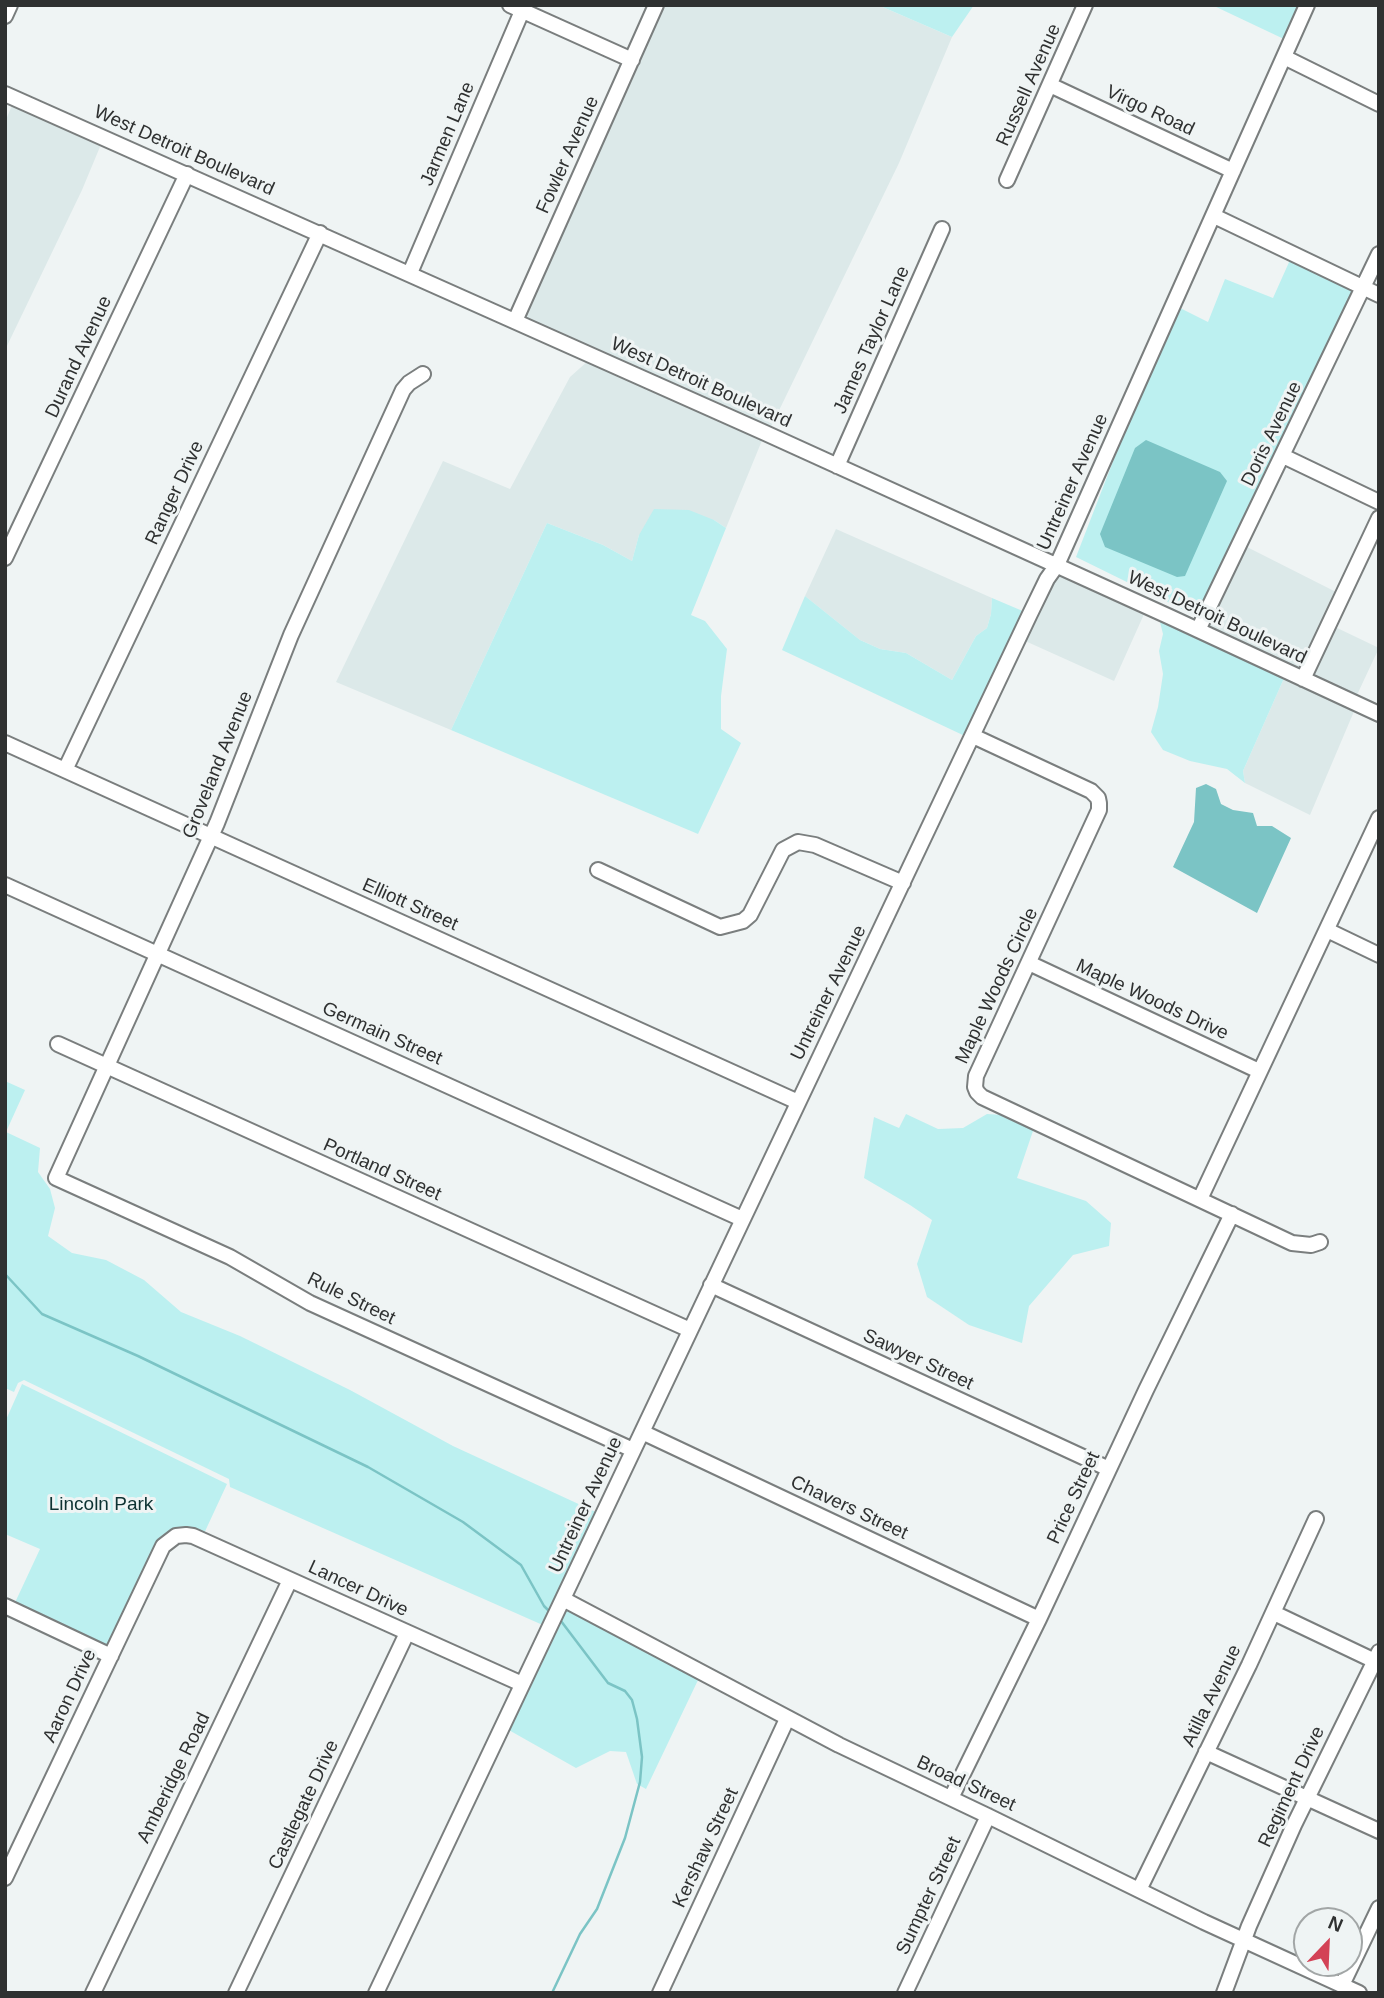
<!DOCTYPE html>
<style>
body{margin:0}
#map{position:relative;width:1384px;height:1998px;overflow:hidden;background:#eff4f4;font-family:Arial,sans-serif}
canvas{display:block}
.frame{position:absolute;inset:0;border:7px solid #2f3131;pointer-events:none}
.north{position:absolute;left:1293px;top:1907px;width:70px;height:70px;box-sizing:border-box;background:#eff4f4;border:2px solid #a2a6a6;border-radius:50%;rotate:23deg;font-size:19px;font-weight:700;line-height:28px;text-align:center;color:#2f3131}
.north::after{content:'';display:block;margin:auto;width:24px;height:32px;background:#d34256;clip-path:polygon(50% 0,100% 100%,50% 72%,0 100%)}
</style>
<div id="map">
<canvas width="1384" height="1998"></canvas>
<div class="frame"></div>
<div class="north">N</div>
</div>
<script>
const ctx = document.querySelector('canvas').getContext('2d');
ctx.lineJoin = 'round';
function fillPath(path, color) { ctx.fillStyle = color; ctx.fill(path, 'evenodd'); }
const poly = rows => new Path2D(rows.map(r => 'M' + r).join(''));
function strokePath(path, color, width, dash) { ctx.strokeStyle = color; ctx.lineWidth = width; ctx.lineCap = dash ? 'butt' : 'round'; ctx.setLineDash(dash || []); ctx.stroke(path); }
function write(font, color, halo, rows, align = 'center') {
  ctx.font = font + ' Arial,sans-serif'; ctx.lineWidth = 6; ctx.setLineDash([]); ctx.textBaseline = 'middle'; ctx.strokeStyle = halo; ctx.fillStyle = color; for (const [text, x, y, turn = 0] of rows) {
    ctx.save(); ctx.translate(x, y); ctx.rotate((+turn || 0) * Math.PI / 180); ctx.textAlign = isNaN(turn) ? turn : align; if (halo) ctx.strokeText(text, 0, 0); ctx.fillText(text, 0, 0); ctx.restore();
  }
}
fillPath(poly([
 [662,5,878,5,952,37,899,163,770,429,522,318],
 [13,103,102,142,82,190,5,350,5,122],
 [589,360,763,438,726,528,714,520,639,535,632,561,603,545,547,523,451,730,336,682,443,461,510,489,570,377],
 [836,529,992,598,991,614,987,628,976,636,952,680,906,653,880,649,860,640,805,596],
 [1245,546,1338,593,1301,671,1205,627],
 [1059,572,1145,612,1114,681,1023,640,1051,582],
 [1333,626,1379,648,1356,697,1310,676],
 [1285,676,1355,709,1310,815,1245,783,1243,771]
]), '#dce9e9');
fillPath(poly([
 [878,5,974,5,952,37],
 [1212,5,1302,5,1286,40],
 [1290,260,1356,291,1273,465,1196,616,1076,557,1138,397,1178,307,1208,322,1225,279,1273,298],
 [654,509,689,510,714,520,726,528,691,615,705,621,727,649,721,696,721,729,741,743,698,834,451,730,547,523,603,545,632,561,639,535],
 [805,596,860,640,880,649,906,653,952,680,976,636,987,628,991,614,992,598,1025,612,967,737,782,650],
 [1159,618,1285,676,1243,771,1245,783,1227,769,1190,761,1163,750,1151,732,1158,707,1163,674,1159,651,1163,634],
 [5,1081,25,1090,6,1132,40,1148,38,1172,50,1189,55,1208,48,1236,72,1253,106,1260,144,1280,181,1312,240,1336,350,1390,453,1446,598,1513,545,1626,230,1487,229,1479,24,1380,18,1383,14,1392,5,1388],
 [906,1114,938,1129,963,1128,987,1114,1002,1115,1003,1117,1034,1128,1017,1178,1086,1201,1111,1223,1109,1246,1073,1255,1029,1306,1022,1343,969,1325,927,1297,917,1264,932,1220,910,1205,864,1178,874,1117,899,1128],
 [22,1384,227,1484,201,1540,176,1536,111,1656,12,1609,40,1549,5,1534,5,1422],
 [565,1606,699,1678,646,1789,637,1784,626,1752,610,1751,576,1768,507,1729]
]), '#bcf0f0');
fillPath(poly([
 [1146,440,1220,472,1227,481,1185,576,1177,577,1105,547,1100,534,1135,448],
 [1206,784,1216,789,1221,804,1233,810,1253,813,1257,826,1272,826,1291,838,1257,913,1173,867,1194,822,1196,788]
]), '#7bc4c5');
strokePath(poly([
 [5,1274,42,1314,138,1356,368,1467,463,1522,521,1565,544,1606,548,1610],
 [552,1993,580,1934,597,1909,625,1838,640,1782,642,1757,637,1719,632,1700,625,1691,608,1683,561,1621]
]), '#7bc4c5', 2.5);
const minor = poly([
 [510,5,632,60],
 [5,16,10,5],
 [1284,57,1379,104],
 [1050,85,1233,171],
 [5,94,763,432,1170,617,1379,714],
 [1007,180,1085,5],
 [1214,216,1379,295],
 [410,273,522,11],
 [515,321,656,5],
 [423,374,409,383,403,390,291,635,217,823,56,1178,230,1257,310,1303,633,1450],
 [1283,456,1379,502],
 [837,466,942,229],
 [5,558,187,174],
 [1198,630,1379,254],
 [1303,679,1379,518],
 [973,736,1091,791,1098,798,1099,803,1099,810,976,1076,975,1087,977,1092,982,1097,1292,1243,1311,1245,1320,1242],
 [5,743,798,1102],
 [65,770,320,233],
 [598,870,720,927,743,921,750,915,783,850,798,842,815,845,903,883],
 [5,885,742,1219],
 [1327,930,1379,955],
 [1029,963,1259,1071],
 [58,1044,690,1330],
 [1200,1199,1379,818],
 [711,1285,1109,1469],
 [642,1432,1039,1619],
 [563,1599,839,1745,988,1816,1204,1922,1359,1993],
 [5,1606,111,1656],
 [1274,1613,1379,1663],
 [1206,1752,1379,1831],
 [951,1798,1039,1619,1146,1390,1232,1214],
 [5,1878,163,1546,176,1536,186,1535,193,1536,522,1684],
 [1139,1890,1249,1665,1316,1519],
 [1342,1985,1379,1908],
 [93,1993,290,1580],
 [236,1993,407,1633],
 [376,1993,1029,616,1047,579,1057,565,1307,5],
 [660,1993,787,1719],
 [905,1993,988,1816],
 [1224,1993,1249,1926,1294,1825,1379,1652]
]);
strokePath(minor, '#7a7e7e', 18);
strokePath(minor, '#fff', 14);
write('19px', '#2f3131', '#eff4f4', [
 ["Russell Avenue",1029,85,-66],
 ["Virgo Road",1150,111,25],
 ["Jarmen Lane",448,134,-67],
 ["West Detroit Boulevard",184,151,24],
 ["Fowler Avenue",568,155,-66],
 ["James Taylor Lane",872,340,-66],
 ["Durand Avenue",79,357,-65],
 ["West Detroit Boulevard",701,383,24],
 ["Doris Avenue",1272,434,-64],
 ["Untreiner Avenue",1073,482,-66],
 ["Ranger Drive",175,493,-65],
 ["West Detroit Boulevard",1217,618,25],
 ["Groveland Avenue",218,765,-68],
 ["Elliott Street",410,905,24],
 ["Maple Woods Circle",997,986,-65],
 ["Untreiner Avenue",829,993,-64],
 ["Maple Woods Drive",1152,1000,25],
 ["Germain Street",382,1034,24],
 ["Portland Street",382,1170,24],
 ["Rule Street",351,1299,26],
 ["Sawyer Street",918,1360,25],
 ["Price Street",1074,1498,-65],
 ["Untreiner Avenue",586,1505,-65],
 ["Chavers Street",849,1508,25],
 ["Lancer Drive",358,1589,25],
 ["Aaron Drive",70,1696,-65],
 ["Atilla Avenue",1212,1696,-64],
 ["Amberidge Road",174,1778,-64],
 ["Broad Street",966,1784,25],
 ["Regiment Drive",1292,1787,-65],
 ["Castlegate Drive",304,1805,-65],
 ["Kershaw Street",706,1848,-65],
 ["Sumpter Street",929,1896,-65]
]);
write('19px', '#0d3232', '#eff4f4', [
 ["Lincoln Park",101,1505]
]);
</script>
